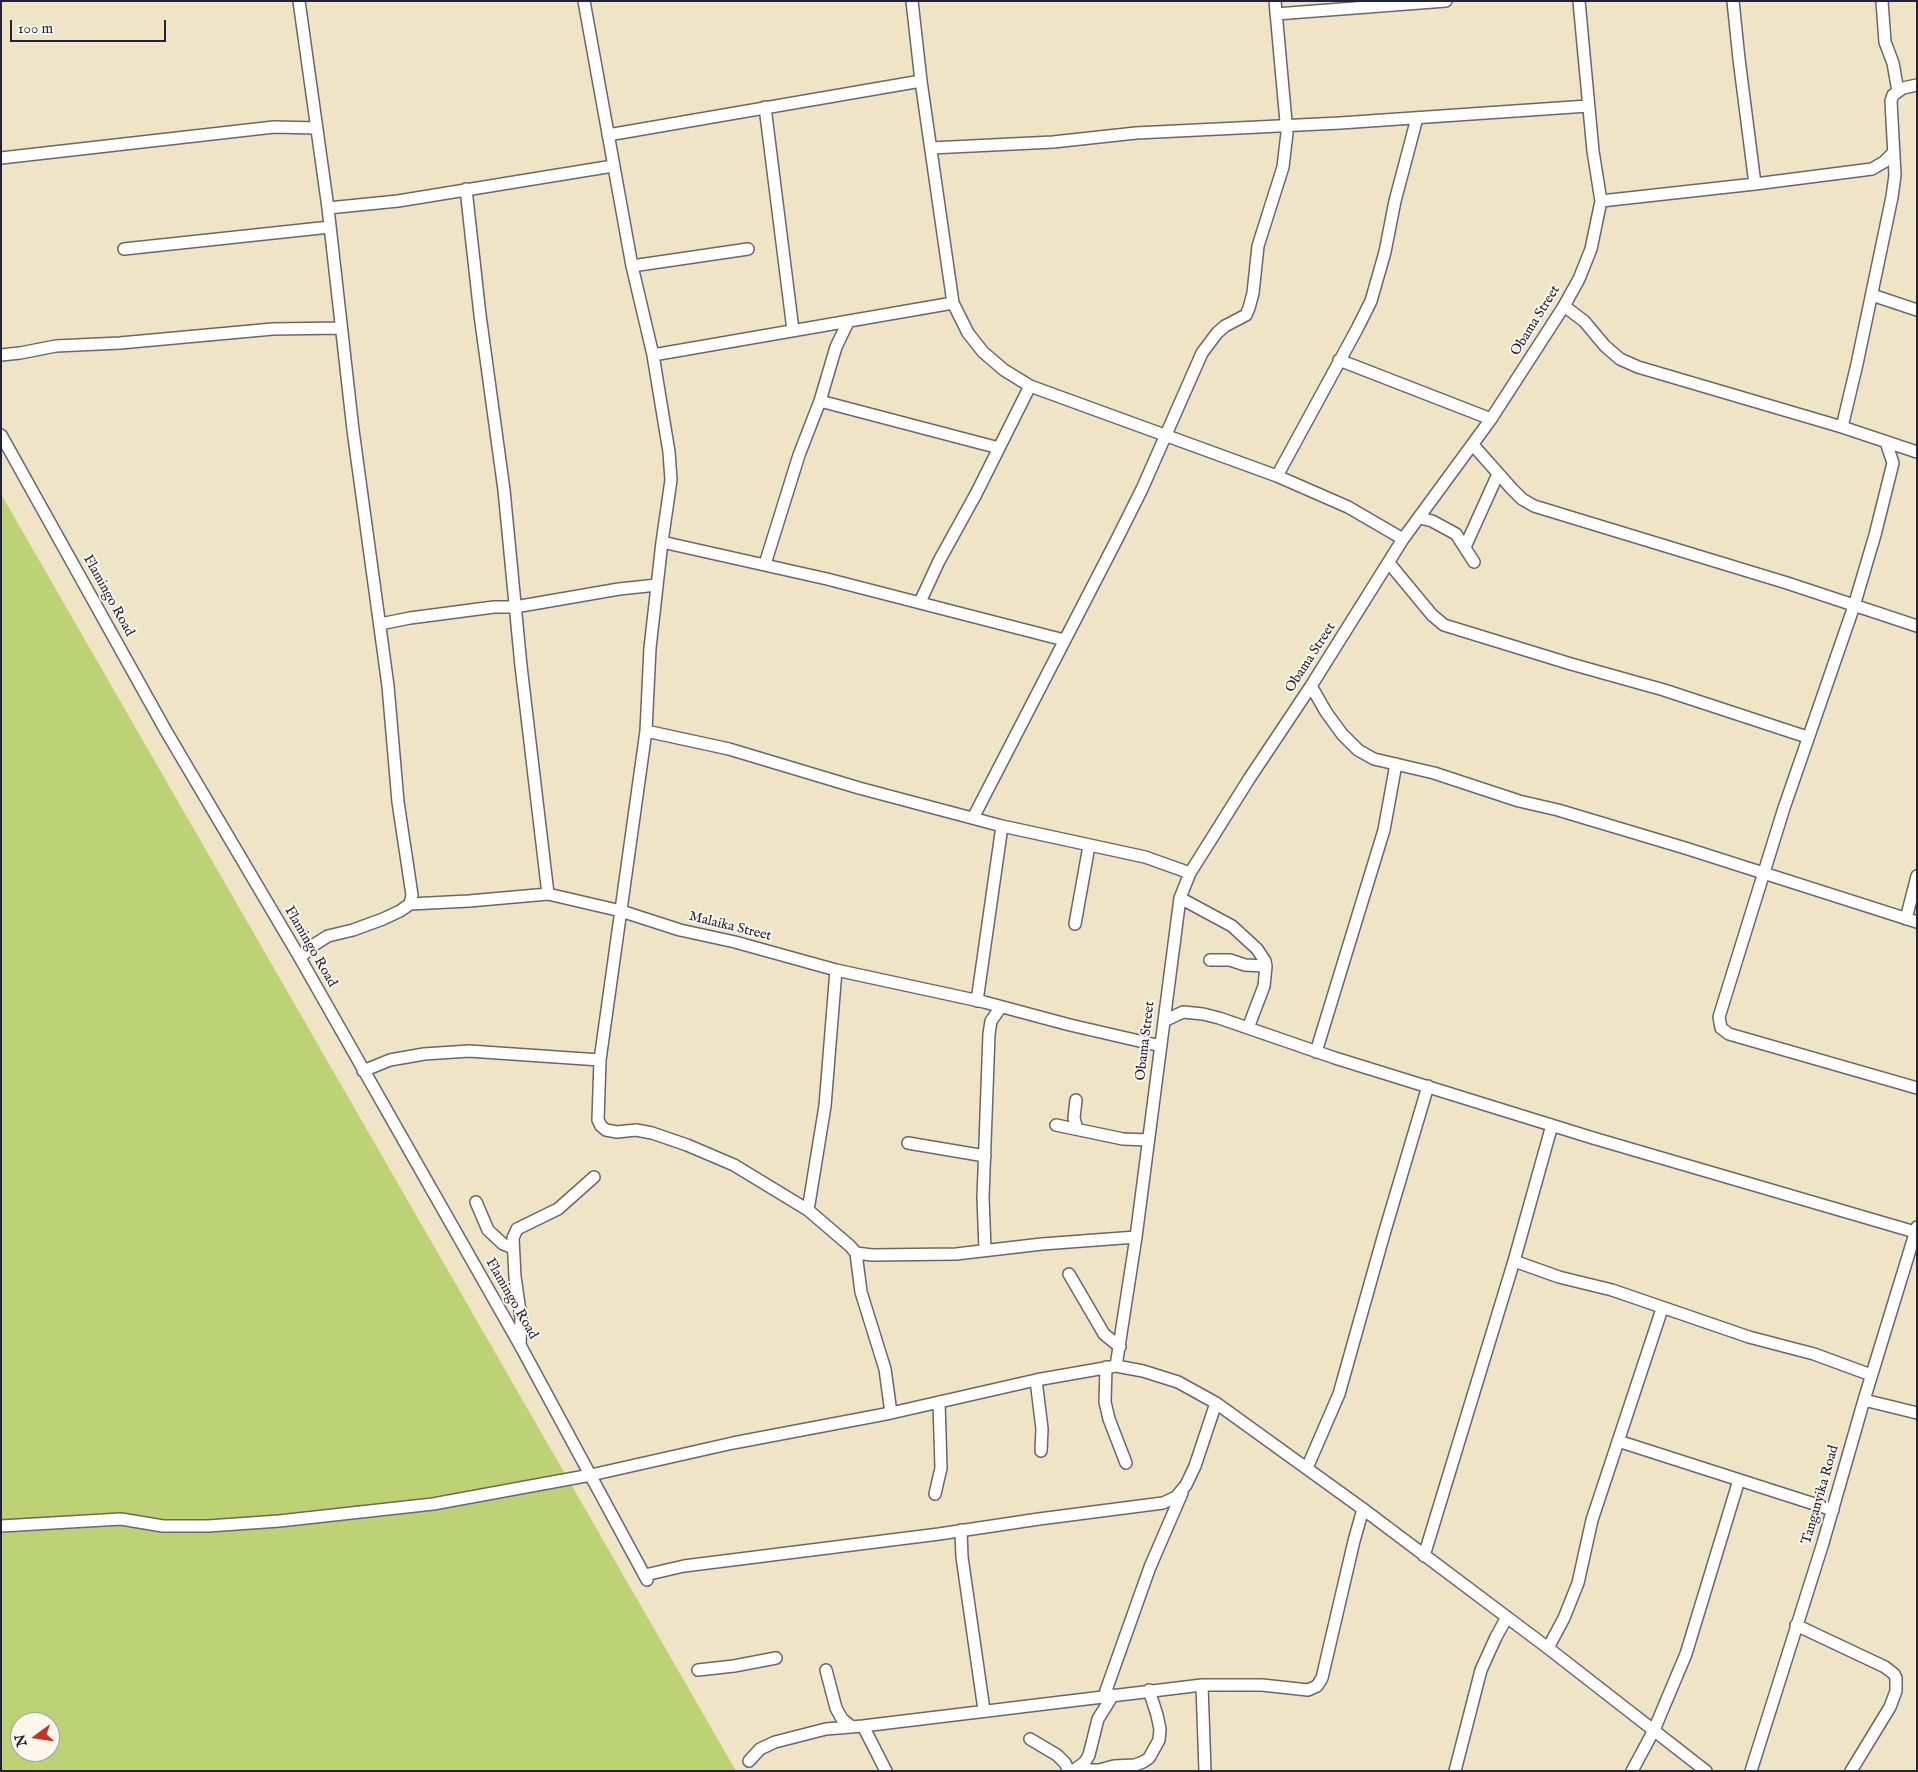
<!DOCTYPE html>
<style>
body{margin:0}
#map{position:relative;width:1918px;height:1772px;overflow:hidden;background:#efe4c6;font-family:"IM FELL English",serif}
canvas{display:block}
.frame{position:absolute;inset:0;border:2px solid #22223b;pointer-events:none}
.north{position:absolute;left:10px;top:1712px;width:50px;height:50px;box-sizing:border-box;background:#fbf7ec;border:1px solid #a4a2a5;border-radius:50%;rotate:256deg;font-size:14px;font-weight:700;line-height:20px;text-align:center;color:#22223b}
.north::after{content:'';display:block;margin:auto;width:18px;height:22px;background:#c8321e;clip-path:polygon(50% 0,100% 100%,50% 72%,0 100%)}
.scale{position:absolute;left:10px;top:20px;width:156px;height:22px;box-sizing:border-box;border:2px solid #22223b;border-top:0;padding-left:6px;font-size:15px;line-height:18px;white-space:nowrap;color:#22223b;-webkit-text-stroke:4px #fbf7ec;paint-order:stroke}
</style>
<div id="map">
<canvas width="1918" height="1772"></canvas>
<div class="frame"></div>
<div class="north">N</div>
<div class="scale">100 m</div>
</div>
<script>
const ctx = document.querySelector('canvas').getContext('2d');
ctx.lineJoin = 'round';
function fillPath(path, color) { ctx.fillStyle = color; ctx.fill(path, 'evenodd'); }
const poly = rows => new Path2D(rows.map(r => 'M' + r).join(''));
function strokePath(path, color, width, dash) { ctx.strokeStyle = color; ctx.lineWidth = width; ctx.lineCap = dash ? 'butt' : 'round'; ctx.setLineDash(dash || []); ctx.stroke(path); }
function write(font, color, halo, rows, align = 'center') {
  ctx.font = font + ' "IM FELL English",serif'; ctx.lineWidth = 4; ctx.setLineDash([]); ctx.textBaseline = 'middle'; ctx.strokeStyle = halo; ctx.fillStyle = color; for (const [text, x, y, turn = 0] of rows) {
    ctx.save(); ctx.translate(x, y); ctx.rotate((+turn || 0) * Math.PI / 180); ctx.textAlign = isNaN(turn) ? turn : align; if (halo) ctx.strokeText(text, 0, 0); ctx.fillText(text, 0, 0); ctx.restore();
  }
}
fillPath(poly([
 [1,494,736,1771,1,1771],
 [20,1722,50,1722,50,1752,20,1752]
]), '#bdd175');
const minor = poly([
 [299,1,328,208,353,430,388,686,398,802,412,895,410,904],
 [584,1,632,266,653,355,669,452,671,480,662,542,650,648,646,731,600,1060,598,1120,601,1126,606,1130,617,1132,636,1130,652,1133,687,1145,734,1165,808,1210,850,1246,856,1253,861,1292,885,1369,891,1413],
 [912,1,921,81,953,303,968,333,983,352,1004,370,1030,386,1277,476,1348,507,1403,539],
 [1733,1,1739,59,1755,184],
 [1882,1,1885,42,1893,63,1898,91],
 [1276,14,1446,1],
 [765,107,793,330],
 [608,135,921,81],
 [931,148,1053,142,1136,133,1340,123,1588,106],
 [1,158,274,127,316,128],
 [466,189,480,315,504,490,521,666,548,894],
 [1601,201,1755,184,1872,169,1884,162,1894,152],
 [328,208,398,201,613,166],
 [124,249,330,227],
 [632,266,748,249],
 [1872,295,1917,310],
 [1564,306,1584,321,1605,346,1620,359,1638,367,1842,427,1917,452],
 [1,355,20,353,56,346,120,343,273,329,341,328],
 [653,355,953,303],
 [1339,360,1491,419],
 [820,401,999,448],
 [1842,427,1857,364,1892,197,1895,175,1891,101,1893,95,1903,88,1917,85],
 [1,435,166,731,300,958,520,1345,647,1580],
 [1886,442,1893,463,1875,535,1854,606,1784,808,1719,1017,1721,1028,1729,1034,1917,1088],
 [1473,445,1512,489,1522,499,1534,506,1787,583,1917,626],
 [1277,476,1357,329,1371,301,1385,252,1395,201,1417,118],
 [1420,518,1432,521,1456,534,1474,562],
 [662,542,827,579,1064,640],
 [1465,547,1498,474],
 [1389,563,1432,615,1444,625,1571,664,1664,690,1807,737],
 [765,564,799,455,820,401,836,347,848,322],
 [920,602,939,561,976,494,1030,386],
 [380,624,410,618,494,607,515,607,619,589,657,585],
 [1311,686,1326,712,1342,734,1358,750,1374,759,1434,773,1519,801,1558,810,1685,848,1917,922],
 [646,731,729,749,859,788,1002,826,1145,857,1190,873],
 [973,818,1116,541,1142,489,1202,353,1217,333,1225,326,1246,315,1249,308,1253,293,1258,246,1283,167,1287,133,1275,1],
 [1180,898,1232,926,1257,949,1265,961,1266,966,1264,986,1248,1028],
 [1906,919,1917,876],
 [1075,924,1089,846],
 [300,958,312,946,328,936,353,930,383,919,400,911,410,904,469,901,548,894,621,911,680,930,735,942,836,970,984,1002,1070,1025,1161,1046],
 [1210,960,1230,960,1245,965,1266,966],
 [977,1001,1002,826],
 [1164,1021,1183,1012,1203,1014,1219,1018,1335,1058,1593,1138,1915,1232],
 [1316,1052,1384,830,1396,764],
 [363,1071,390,1060,424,1054,469,1051,600,1060],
 [1076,1100,1074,1118,1077,1129],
 [1056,1125,1123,1139,1148,1140],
 [908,1143,985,1156],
 [476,1202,488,1230,503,1244,513,1248],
 [808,1210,825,1106,836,970],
 [985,1249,983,1198,989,1034,991,1021,1001,1007],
 [856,1253,872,1255,956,1254,1042,1244,1136,1237],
 [1514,1261,1559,1277,1612,1290,1749,1337,1814,1354,1871,1375],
 [1069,1274,1104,1334,1120,1347],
 [520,1345,521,1318,515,1277,513,1238,517,1229,558,1209,594,1177],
 [1116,1366,1136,1237,1180,898,1190,873,1249,779,1311,686,1403,539,1491,419,1564,306,1579,279,1591,249,1601,201,1593,151,1579,1],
 [1106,1367,1105,1402,1109,1419,1126,1463],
 [1036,1380,1042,1429,1041,1451],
 [1864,1400,1917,1413],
 [1618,1441,1833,1510],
 [1307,1468,1339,1394,1384,1234,1428,1086],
 [935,1494,941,1468,939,1402],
 [1,1526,121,1519,163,1526,208,1526,279,1521,433,1504,591,1475,733,1443,891,1413,1036,1380,1116,1366,1143,1371,1178,1382,1216,1403,1363,1509,1548,1648,1706,1771],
 [961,1530,962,1557,984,1710],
 [1424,1556,1514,1261,1552,1125],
 [645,1575,684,1566,939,1534,1039,1519,1163,1503,1176,1497,1186,1485,1195,1466,1216,1403],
 [1796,1625,1885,1667,1894,1674,1896,1678,1896,1691,1890,1707,1851,1771],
 [1548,1648,1564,1618,1578,1583,1592,1520,1662,1309],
 [698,1670,734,1666,776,1658],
 [826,1670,836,1708,842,1719,852,1727],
 [1202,1685,1205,1771],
 [1104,1696,1150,1567,1182,1493],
 [863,1726,886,1771],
 [1030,1739,1057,1755,1065,1763,1069,1771],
 [749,1761,760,1749,775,1742,826,1729,863,1726,1202,1685,1262,1685,1308,1690,1317,1686,1322,1678,1354,1541,1363,1509],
 [1080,1767,1088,1770,1099,1770,1114,1766,1135,1765,1143,1762,1149,1758,1159,1740,1160,1729,1157,1715,1149,1690],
 [1073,1771,1085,1762,1089,1755,1098,1719,1113,1695],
 [1455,1771,1481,1670,1496,1637,1507,1617],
 [1632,1771,1654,1730,1686,1654,1739,1480],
 [1751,1771,1823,1543,1864,1400,1917,1227]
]);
strokePath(minor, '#6a666c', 14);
strokePath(minor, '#fff', 11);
write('14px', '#22223b', '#fbf7ec', [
 ["Obama Street",1536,321,-58],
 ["Flamingo Road",108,596,61],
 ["Obama Street",1311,658,-57],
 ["Malaika Street",730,927,14],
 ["Flamingo Road",310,947,60],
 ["Obama Street",1146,1041,-83],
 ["Flamingo Road",511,1299,60],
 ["Tanganyika Road",1821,1495,-74]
]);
</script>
